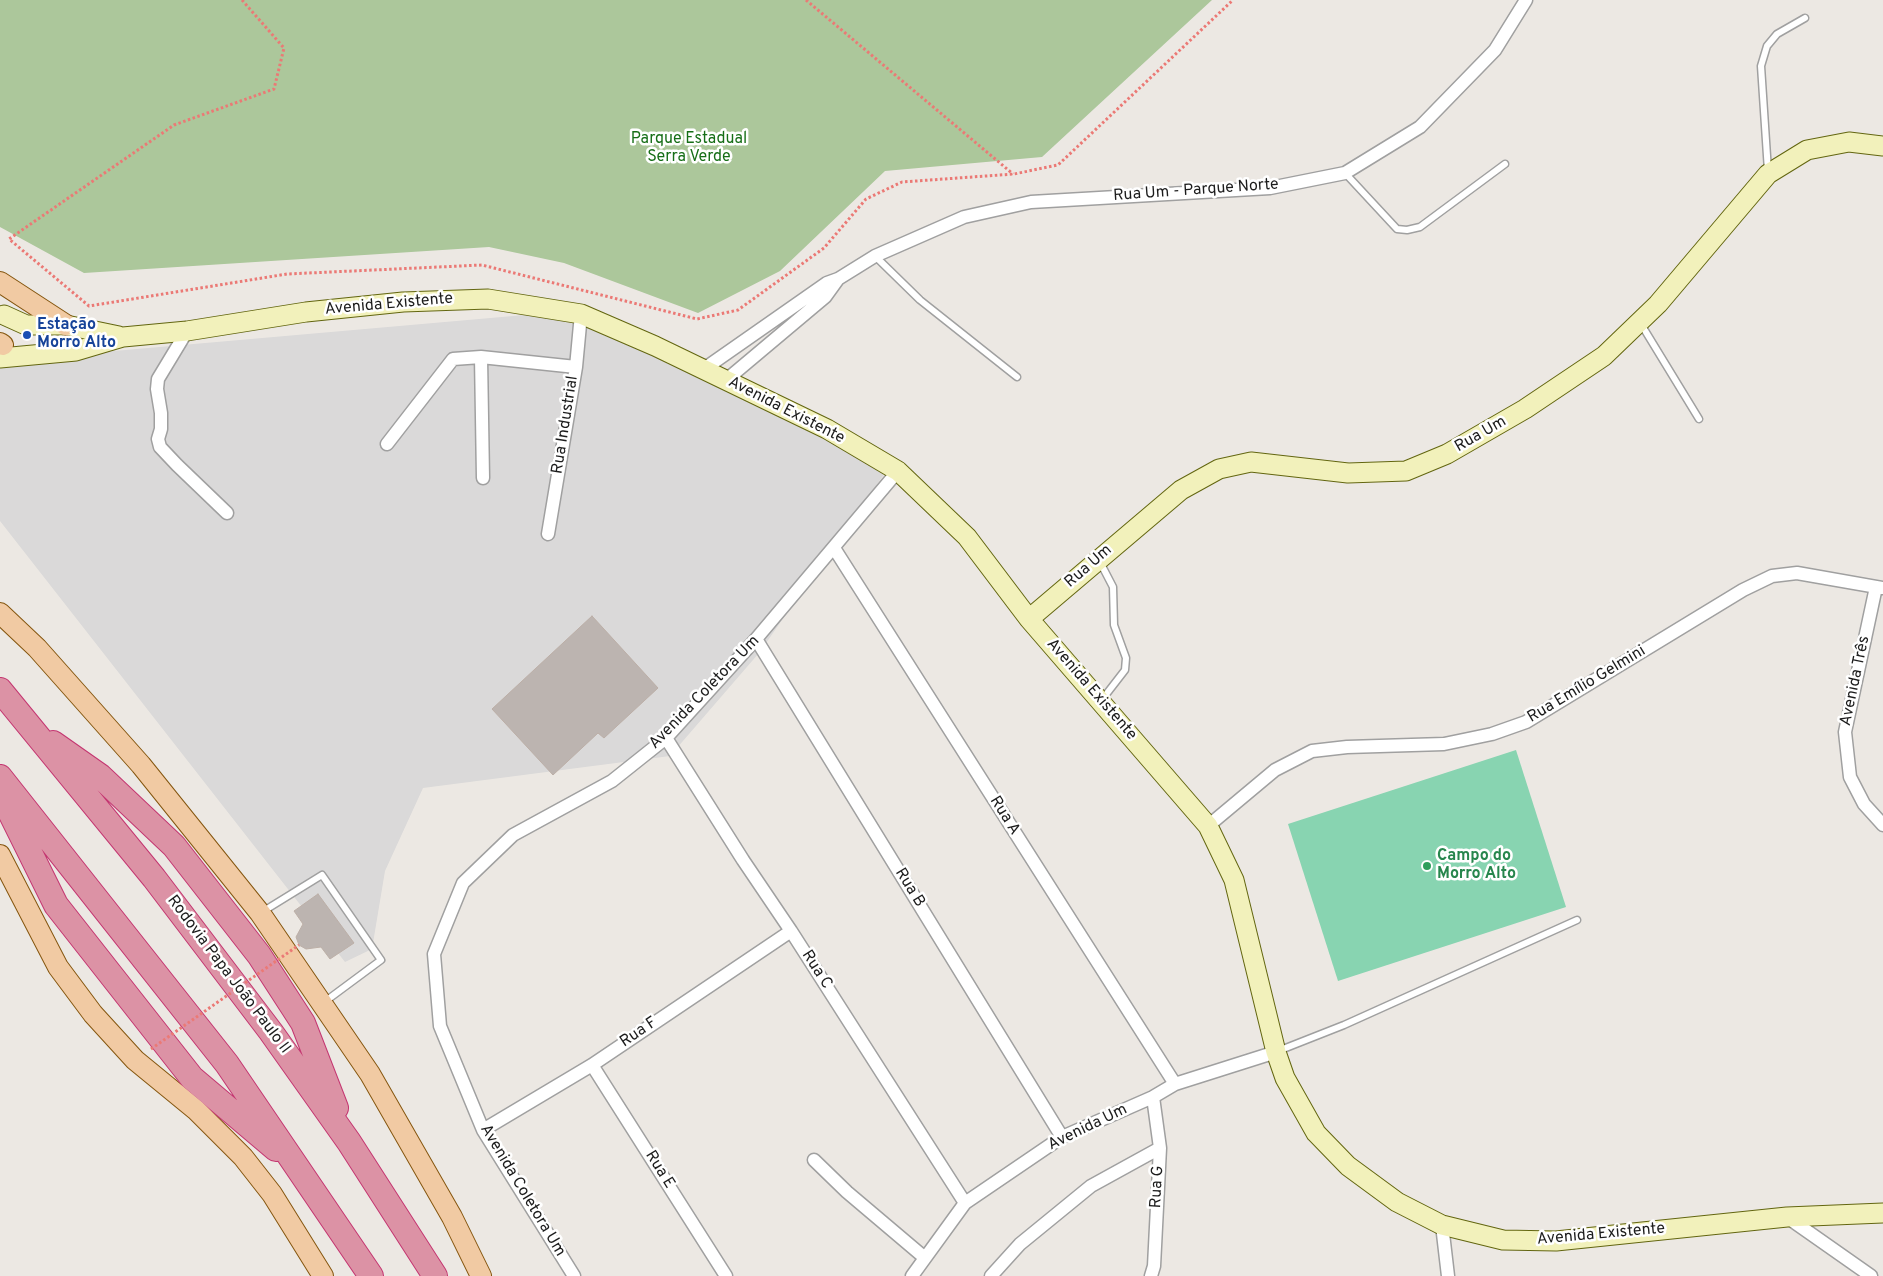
<!DOCTYPE html>
<meta charset="utf-8">
<style>
body{margin:0}
canvas{display:block;background:#ece8e3}
</style>
<canvas width="1883" height="1276"></canvas>
<script>
const ctx = document.querySelector('canvas').getContext('2d');
ctx.lineJoin = 'round';
function fillPath(path, color) { ctx.fillStyle = color; ctx.fill(path, 'evenodd'); }
const poly = rows => new Path2D(rows.map(r => 'M' + r).join(''));
function strokePath(path, color, width, dash) { ctx.strokeStyle = color; ctx.lineWidth = width; ctx.lineCap = dash ? 'butt' : 'round'; ctx.setLineDash(dash || []); ctx.stroke(path); }
function write(font, color, halo, rows, align = 'center') {
  ctx.font = font + ' Overpass,sans-serif'; ctx.lineWidth = 5; ctx.setLineDash([]); ctx.textBaseline = 'middle'; ctx.strokeStyle = halo; ctx.fillStyle = color; for (const [text, x, y, turn = 0] of rows) {
    ctx.save(); ctx.translate(x, y); ctx.rotate((+turn || 0) * Math.PI / 180); ctx.textAlign = isNaN(turn) ? turn : align; if (halo) ctx.strokeText(text, 0, 0); ctx.fillText(text, 0, 0); ctx.restore();
  }
}
fillPath(poly([
 [536,314,669,344,887,470,759,653,670,756,423,788,385,871,372,949,345,962,0,521,0,361]
]), '#dad9d9');
fillPath(poly([
 [0,0,1212,0,1042,157,885,171,780,271,698,313,564,263,489,247,84,273,0,227]
]), '#acc79b');
fillPath(poly([
 [1516,750,1566,907,1338,981,1288,824]
]), '#88d4b1');
const building = poly([
 [592,616,658,688,604,738,598,733,553,775,492,709,592,616],
 [318,894,354,943,330,959,321,947,306,949,299,945,296,937,303,924,294,911,318,894]
]);
fillPath(building, '#bcb4b0');
strokePath(building, '#bcafa7', 1);
const lane = poly([
 [1768,171,1761,66,1767,46,1777,34,1805,18],
 [1345,173,1397,229,1407,230,1420,227,1505,164],
 [875,256,920,300,1017,377],
 [1641,324,1699,419],
 [1100,562,1113,587,1114,625,1126,658,1125,670,1101,701],
 [262,912,322,875,381,960,323,1003],
 [1278,1051,1344,1025,1577,920]
]);
const street = poly([
 [187,331,158,379,157,389,161,413,161,429,158,439,160,447,177,465,227,513],
 [481,357,483,478],
 [704,369,827,283,838,279,875,256,964,217,1031,202,1270,188,1345,173,1420,127,1495,50,1526,0],
 [725,381,825,297,838,279],
 [387,444,453,359,481,357,576,367],
 [548,534,576,367,581,314],
 [834,548,1175,1084],
 [1876,587,1845,732,1850,777,1864,804,1883,825],
 [756,639,1062,1137],
 [666,738,743,860,791,931,965,1203],
 [1208,826,1275,770,1312,751,1347,747,1444,744,1492,734,1526,722,1743,590,1772,576,1797,573,1883,588],
 [592,1065,726,1276],
 [483,1130,592,1065,791,931],
 [814,1160,847,1192,925,1258],
 [1787,1217,1871,1276],
 [1442,1225,1448,1276],
 [574,1276,483,1130,440,1026,434,954,463,883,513,835,612,781,666,738,756,639,898,471],
 [912,1276,965,1203,1062,1137,1153,1097,1175,1084,1276,1052],
 [991,1276,1020,1244,1091,1186,1160,1148],
 [1151,1276,1154,1266,1160,1148,1153,1097]
]);
const secondary = poly([
 [4,315,26,325,66,325,119,336],
 [0,358,76,351,123,337,187,331,306,312,403,302,488,299,581,314,655,346,827,429,898,471,967,537,1029,619,1208,826,1234,880,1276,1052,1285,1078,1316,1133,1348,1166,1397,1202,1442,1225,1503,1240,1556,1241,1787,1217,1883,1213],
 [1029,619,1181,490,1219,469,1251,462,1348,473,1406,471,1447,454,1525,409,1604,356,1658,304,1768,174,1807,150,1849,142,1883,146]
]);
const primary = poly([
 [0,282,66,325],
 [0,343,3,345],
 [0,613,37,648,141,765,260,913,370,1074,452,1217,481,1276],
 [0,855,58,967,93,1014,135,1060,196,1110,243,1157,272,1194,323,1276]
]);
const highway = poly([
 [0,690,154,878,271,1032,349,1142,435,1276],
 [53,743,100,776,174,846,259,955,303,1023,336,1108],
 [0,777,227,1064,371,1276],
 [0,792,56,905,192,1078,276,1149]
]);
strokePath(lane, '#a0a0a0', 9);
strokePath(street, '#a0a0a0', 15);
strokePath(secondary, '#636610', 21);
strokePath(primary, '#85560f', 22);
strokePath(highway, '#c43671', 26);
strokePath(poly([
 [242,0,284,48,274,89,174,125,9,239,89,306,287,274,482,265,697,319,738,310,824,248,866,199,902,182,1014,174,1058,165,1233,0],
 [806,0,1013,174]
]), '#eb7975', 3, [2.5, 2.5]);
strokePath(lane, '#fff', 6);
strokePath(street, '#fff', 12);
strokePath(secondary, '#f2f1bb', 19);
strokePath(primary, '#f1caa3', 20);
strokePath(highway, '#dc92a5', 24);
strokePath(poly([
 [151,1049,299,945]
]), '#eb7975', 3, [2.5, 2.5]);
for (const [x, y, r, color] of [
 [27,335,5,"#1a4fb4"],
 [1427,866,5,"#2e9e5b"]
]) { const dot = new Path2D(); dot.arc(x, y, r, 0, 2 * Math.PI); ctx.fillStyle = color; ctx.fill(dot); strokePath(dot, '#fff', 2); }
write('16px', '#166e17', '#fff', [
 ["Parque Estadual",689,140],
 ["Serra Verde",689,158]
]);
write('16px', '#1c1c1c', '#fff', [
 ["Rua Um - Parque Norte",1196,191,-4],
 ["Avenida Existente",389,305,-5],
 ["Avenida Existente",786,411,27],
 ["Rua Industrial",566,425,-81],
 ["Rua Um",1481,435,-30],
 ["Rua Um",1089,567,-41],
 ["Avenida Três",1856,681,-78],
 ["Rua Emílio Gelmini",1587,685,-31],
 ["Avenida Existente",1091,690,49],
 ["Avenida Coletora Um",705,693,-46],
 ["Rua A",1004,816,58],
 ["Rua B",909,888,58],
 ["Rua C",816,970,57],
 ["Rodovia Papa João Paulo II",228,975,53],
 ["Rua F",639,1033,-34],
 ["Avenida Um",1088,1128,-26],
 ["Rua E",659,1170,58],
 ["Rua G",1158,1187,-87],
 ["Avenida Coletora Um",522,1191,59],
 ["Avenida Existente",1601,1235,-5]
]);
write('bold 16px', '#164399', '#fff', [
 ["Estação",37,326],
 ["Morro Alto",37,344]
], 'left');
write('bold 16px', '#27864d', '#fff', [
 ["Campo do",1437,857],
 ["Morro Alto",1437,875]
], 'left');
</script>
